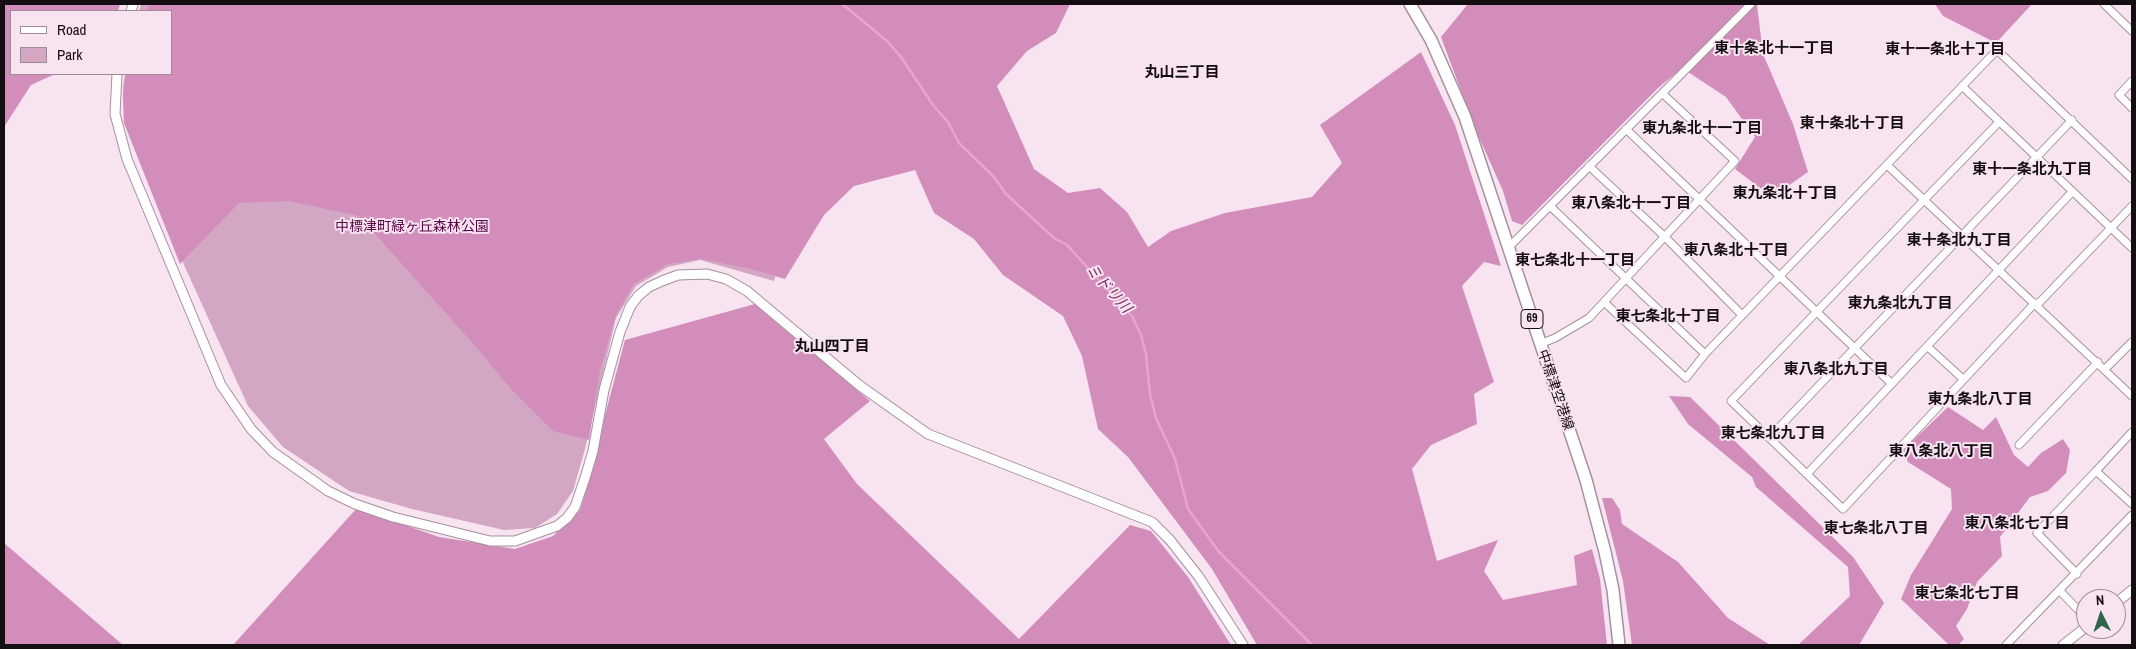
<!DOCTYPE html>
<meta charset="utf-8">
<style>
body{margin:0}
#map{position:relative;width:2136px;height:649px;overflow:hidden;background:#f8e3f0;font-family:"Archivo Narrow",sans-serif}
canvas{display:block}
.frame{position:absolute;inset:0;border:5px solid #140d11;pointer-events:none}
.legend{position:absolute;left:10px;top:10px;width:162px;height:65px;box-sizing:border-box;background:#f8e3f0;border:1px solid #9d8d97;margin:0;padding:6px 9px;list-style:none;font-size:15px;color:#140d11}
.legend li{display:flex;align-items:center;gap:10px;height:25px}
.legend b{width:25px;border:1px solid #9d8d97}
.north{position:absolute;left:2076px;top:589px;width:50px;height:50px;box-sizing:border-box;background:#f8e3f0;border:1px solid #9d8d97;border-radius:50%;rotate:356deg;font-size:14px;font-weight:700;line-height:20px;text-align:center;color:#140d11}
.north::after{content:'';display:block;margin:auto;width:18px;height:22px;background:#2f654b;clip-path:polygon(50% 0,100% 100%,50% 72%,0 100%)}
</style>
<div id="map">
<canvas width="2136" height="649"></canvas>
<div class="frame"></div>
<ul class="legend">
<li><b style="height:6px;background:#fff"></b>Road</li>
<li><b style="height:14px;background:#d3a7c3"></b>Park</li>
</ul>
<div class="north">N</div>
</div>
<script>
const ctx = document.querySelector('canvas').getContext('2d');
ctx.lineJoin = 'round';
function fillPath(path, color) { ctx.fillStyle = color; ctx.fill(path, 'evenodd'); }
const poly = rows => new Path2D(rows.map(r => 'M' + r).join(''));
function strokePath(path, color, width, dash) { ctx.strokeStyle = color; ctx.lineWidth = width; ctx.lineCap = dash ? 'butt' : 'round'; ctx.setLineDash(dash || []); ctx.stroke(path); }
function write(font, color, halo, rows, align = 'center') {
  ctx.font = font + ' "Archivo Narrow","Noto Sans JP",sans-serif'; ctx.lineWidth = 4; ctx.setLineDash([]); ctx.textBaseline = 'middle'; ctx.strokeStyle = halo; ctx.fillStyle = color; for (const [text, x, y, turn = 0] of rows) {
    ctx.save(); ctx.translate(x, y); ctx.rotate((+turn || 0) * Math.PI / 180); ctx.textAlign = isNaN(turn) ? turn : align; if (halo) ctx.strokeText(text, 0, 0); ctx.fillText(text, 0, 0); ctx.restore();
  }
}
fillPath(poly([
 [141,4,864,4,844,25,774,281,700,260,668,267,636,286,616,318,585,449,573,491,557,514,535,528,504,530,412,509,349,491,283,447,248,406,180,256,124,122,123,87,125,74,171,74,171,11,139,11]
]), '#d3a7c3');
fillPath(poly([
 [4,4,120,4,118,11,11,11,11,74,55,74,31,85,4,127],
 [149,4,1070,4,1056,33,1027,51,997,86,1034,169,1068,193,1100,188,1127,212,1148,247,1171,231,1225,213,1312,197,1342,163,1320,125,1421,52,1455,125,1501,266,1484,262,1462,286,1494,382,1474,394,1477,424,1431,445,1412,469,1437,561,1498,540,1484,571,1503,600,1577,585,1574,556,1592,549,1600,579,1607,645,1257,645,1212,569,1128,457,1098,429,1082,356,1063,316,1003,275,974,239,934,213,915,170,854,186,824,215,785,279,751,269,701,259,668,264,634,284,616,315,600,370,589,440,553,431,510,388,478,349,359,216,289,201,239,203,180,264,124,123,123,95,126,74,171,74,171,11,147,11],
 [1468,4,1762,4,1757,5,1763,54,1793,124,1808,172,1772,197,1735,169,1755,137,1726,97,1682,68,1658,88,1522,225,1512,221,1503,191,1474,126,1441,37],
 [1935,4,2032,4,1996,43,1943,16],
 [755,304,870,401,824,439,857,484,1019,639,1130,525,1151,531,1188,577,1231,645,233,645,357,508,439,537,515,549,553,536,580,510,596,460,605,415,625,340],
 [1669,396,1690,397,1853,557,1884,603,1859,645,1798,645,1850,596,1848,567,1756,487,1752,477,1688,424],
 [1948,407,1983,430,1996,417,2014,455,2028,467,2041,453,2063,439,2070,450,2066,473,2048,491,2030,497,2000,537,2002,556,1977,582,1967,609,1956,626,1964,639,1958,645,1949,645,1901,599,1911,575,1952,509,1951,489,1908,462,1903,450],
 [1602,498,1612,498,1620,510,1622,524,1678,562,1728,618,1770,645,1632,645,1623,581],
 [4,543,123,645,4,645]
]), '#d28dba');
strokePath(poly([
 [842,4,887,41,901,57,933,105,948,122,959,143,994,177,1006,194,1054,238,1067,245,1132,316,1141,335,1146,354,1150,394,1156,418,1175,459,1188,509,1219,552,1312,645]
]), '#eba4d2', 2.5);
const minor = poly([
 [2104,4,2132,31],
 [2132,81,2119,95,2132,108],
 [1962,86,2132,248],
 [1999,122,1731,401,1843,509,2035,303],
 [1626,129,1892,384],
 [1887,165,2132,396],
 [1589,166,1665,237,1742,315],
 [1550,206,1705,354,1997,50,2132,179],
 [1509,247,1751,4],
 [1605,303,1686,378,1705,354],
 [2037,305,2132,206],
 [1540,344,1555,338,1589,318,1735,161,1663,94],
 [1928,347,1963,379],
 [2105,369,2132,342],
 [2132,432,2096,471,2132,504],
 [1769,438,2072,120],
 [2019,445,2098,362],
 [1807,474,2072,192],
 [2077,574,2037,533,2096,471],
 [2060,591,2086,618],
 [2006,645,2132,515]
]);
const tertiary = poly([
 [131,11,133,4],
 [117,74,115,114,127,159,221,385,251,429,273,452,328,491,355,504,393,517,490,541,515,541,557,526,567,518,575,507,585,478,593,451,604,390,620,332,630,307,638,296,649,287,662,281,678,275,707,274,726,279,747,291,859,385,928,434,1152,522,1170,540,1199,577,1243,645],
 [2116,603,2132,590],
 [2063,645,2086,627]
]);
const primary = poly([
 [1410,4,1431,40,1465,117,1586,480,1605,552,1613,590,1619,645]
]);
strokePath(minor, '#a4919d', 9);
strokePath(tertiary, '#a4919d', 11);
strokePath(primary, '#a4919d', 14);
strokePath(minor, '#fff', 7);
strokePath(tertiary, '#fff', 9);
strokePath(primary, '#fff', 11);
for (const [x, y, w] of [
 [1532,319,22]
]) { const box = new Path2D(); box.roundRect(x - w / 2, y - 9.5, w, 19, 4); ctx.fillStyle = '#f8e3f0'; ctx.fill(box); strokePath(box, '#140d11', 1); }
write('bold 12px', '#140d11', null, [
 ["69",1532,319]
]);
write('14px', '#570243', '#f8e3f0', [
 ["中標津町緑ヶ丘森林公園",412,227]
]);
write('14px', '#140d11', '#f8e3f0', [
 ["中標津空港線",1555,390,71]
]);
write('bold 15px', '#140d11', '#f8e3f0', [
 ["東十条北十一丁目",1774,49],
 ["東十一条北十丁目",1945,50],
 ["丸山三丁目",1182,73],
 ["東十条北十丁目",1852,124],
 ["東九条北十一丁目",1702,129],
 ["東十一条北九丁目",2032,170],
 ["東九条北十丁目",1785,194],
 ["東八条北十一丁目",1631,204],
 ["東十条北九丁目",1959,241],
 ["東八条北十丁目",1736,251],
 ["東七条北十一丁目",1575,261],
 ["東九条北九丁目",1900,304],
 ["東七条北十丁目",1668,317],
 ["丸山四丁目",832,347],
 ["東八条北九丁目",1836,370],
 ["東九条北八丁目",1980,400],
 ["東七条北九丁目",1773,434],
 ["東八条北八丁目",1941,452],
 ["東八条北七丁目",2017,524],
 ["東七条北八丁目",1876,529],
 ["東七条北七丁目",1967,594]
]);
write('italic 15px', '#7d2c66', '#f8e3f0', [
 ["ミドリ川",1108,289,48]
]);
</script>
